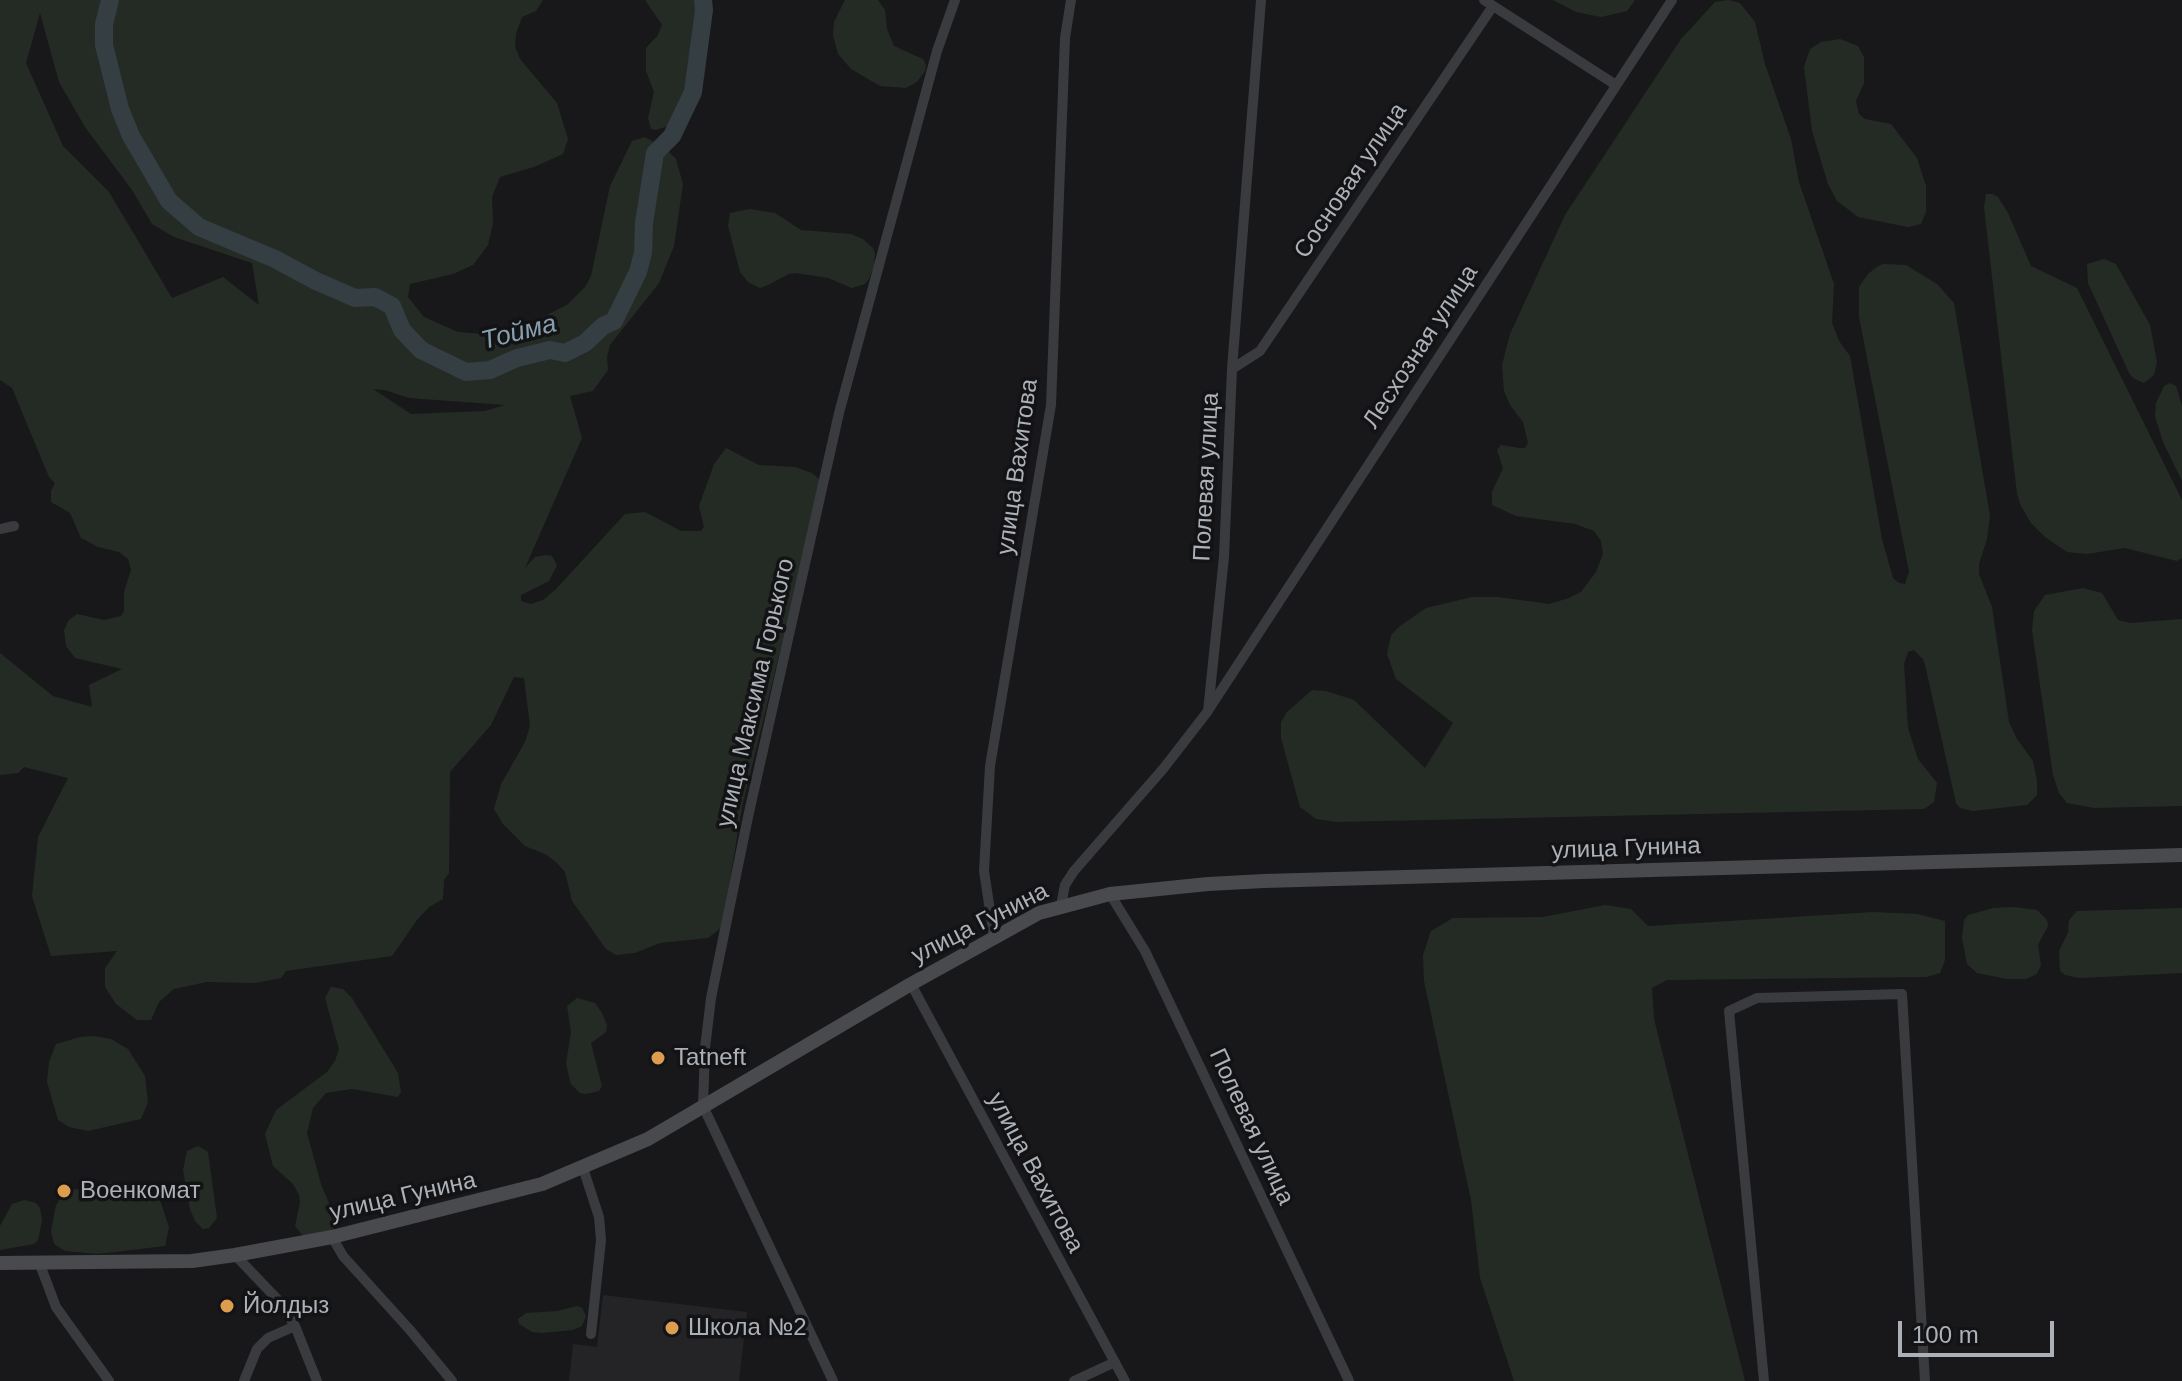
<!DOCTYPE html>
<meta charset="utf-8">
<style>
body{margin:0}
#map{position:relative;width:2182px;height:1381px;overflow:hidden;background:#18181a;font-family:Helvetica,sans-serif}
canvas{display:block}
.scale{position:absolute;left:1898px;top:1321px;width:156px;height:36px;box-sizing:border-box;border:4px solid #acb1b8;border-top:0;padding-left:10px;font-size:24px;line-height:28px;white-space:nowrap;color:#acb1b8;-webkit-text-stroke:6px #131315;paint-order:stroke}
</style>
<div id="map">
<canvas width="2182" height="1381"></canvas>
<div class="scale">100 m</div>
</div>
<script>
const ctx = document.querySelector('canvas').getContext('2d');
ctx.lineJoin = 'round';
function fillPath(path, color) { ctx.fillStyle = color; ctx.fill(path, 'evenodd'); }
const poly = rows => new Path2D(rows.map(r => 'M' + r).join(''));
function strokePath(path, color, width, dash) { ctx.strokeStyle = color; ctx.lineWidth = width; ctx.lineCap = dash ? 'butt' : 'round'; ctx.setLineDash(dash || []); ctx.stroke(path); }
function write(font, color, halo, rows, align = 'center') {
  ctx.font = font + ' Helvetica,sans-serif'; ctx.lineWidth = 7; ctx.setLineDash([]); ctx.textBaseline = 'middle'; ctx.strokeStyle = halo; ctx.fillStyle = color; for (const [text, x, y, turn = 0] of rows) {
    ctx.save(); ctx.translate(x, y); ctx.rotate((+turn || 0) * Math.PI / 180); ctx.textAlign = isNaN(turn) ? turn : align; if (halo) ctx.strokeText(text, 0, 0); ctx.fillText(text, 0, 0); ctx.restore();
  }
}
fillPath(poly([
 [603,1295,747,1312,739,1381,569,1381,573,1344,597,1347]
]), '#242426');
fillPath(poly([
 [0,0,543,0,536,11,522,17,516,34,515,46,520,59,557,103,568,139,563,154,534,167,500,177,492,197,493,223,488,245,473,265,453,274,410,284,408,297,424,317,458,332,483,334,533,322,567,305,585,287,591,276,610,186,632,141,645,137,667,150,676,159,683,184,674,246,659,283,610,345,607,357,608,370,593,391,570,396,582,438,525,568,535,557,546,555,552,556,557,565,549,581,521,595,521,601,531,604,543,600,556,589,625,514,645,512,681,531,701,531,704,527,699,506,714,464,726,448,759,465,795,467,812,473,819,479,819,491,742,807,722,927,708,938,660,943,635,953,616,955,606,949,572,901,565,872,557,863,547,855,525,846,503,824,494,809,501,784,525,742,530,726,524,678,514,677,491,725,450,772,449,873,444,880,443,899,429,907,417,920,392,956,286,971,281,978,255,983,207,982,174,989,159,1002,151,1020,137,1020,116,1004,105,987,105,968,117,951,51,956,32,896,38,837,68,778,24,767,18,773,0,775,0,653,53,696,92,707,89,685,122,669,75,658,66,646,64,630,69,620,77,614,104,620,121,616,124,611,124,592,131,570,128,559,119,552,98,547,81,538,70,513,51,502,51,491,55,483,49,477,12,388,0,380],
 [40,13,59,82,85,127,132,190,152,224,174,237,252,263,259,305,223,277,172,298,109,192,63,146,26,63],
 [373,389,385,390,409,398,505,405,485,411,411,414],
 [645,0,709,0,705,30,707,37,703,58,671,121,668,126,656,130,651,129,648,118,654,92,646,71,646,48,658,35,662,25],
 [845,0,878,0,885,10,887,29,894,46,923,59,926,65,925,71,917,82,906,88,880,86,851,69,838,54,833,35,834,22],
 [1553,0,1635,0,1627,11,1601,17,1576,12],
 [1728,0,1740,3,1755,22,1765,64,1791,139,1799,182,1834,284,1832,323,1839,341,1850,356,1882,539,1893,578,1899,583,1905,584,1909,572,1859,317,1859,287,1868,274,1878,266,1884,264,1906,265,1937,284,1954,303,1990,516,1987,539,1979,564,1979,574,1992,607,2009,722,2017,739,2033,761,2037,780,2037,795,2027,805,1973,811,1960,808,1956,803,1925,665,1923,659,1914,650,1908,652,1904,664,1908,728,1918,759,1937,783,1934,802,1924,809,1337,822,1316,819,1300,807,1281,738,1281,722,1287,712,1312,690,1326,691,1354,700,1425,768,1453,723,1396,679,1387,654,1391,635,1400,626,1426,608,1472,597,1498,597,1549,604,1569,598,1581,592,1596,572,1603,554,1601,541,1594,531,1575,524,1516,516,1492,505,1492,492,1503,468,1497,450,1501,445,1519,448,1525,448,1528,443,1523,422,1510,405,1504,391,1502,365,1510,334,1565,215,1681,39,1715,2],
 [1840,39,1858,46,1864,57,1864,83,1856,101,1859,114,1865,119,1891,124,1917,158,1926,186,1926,212,1921,224,1908,227,1858,217,1837,201,1828,184,1812,131,1804,67,1810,49,1821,42],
 [1986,194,1992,194,1998,197,2008,213,2031,266,2077,288,2182,500,2182,558,2177,561,2125,548,2087,554,2067,552,2045,537,2031,523,2021,506,2017,494,1984,207],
 [750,209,775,213,801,230,851,234,863,239,873,248,875,254,874,266,869,279,865,284,852,288,828,278,795,273,789,274,766,286,760,288,748,282,740,272,728,226,730,213],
 [2104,259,2116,264,2150,325,2157,362,2154,375,2144,383,2133,378,2129,373,2088,283,2087,264],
 [2170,383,2176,386,2182,406,2182,481,2163,442,2155,416,2156,403,2164,386],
 [2083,588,2102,593,2118,620,2130,623,2182,619,2182,806,2094,808,2067,803,2059,793,2053,775,2032,630,2034,611,2045,595],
 [1605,905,1631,909,1648,926,1873,912,1917,914,1945,921,1945,960,1940,973,1926,977,1667,980,1652,988,1654,1019,1745,1381,1514,1381,1480,1278,1471,1200,1424,981,1423,955,1431,931,1453,918,1543,917],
 [2014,907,2037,910,2047,920,2048,926,2038,945,2041,965,2037,974,2026,979,2007,979,1977,973,1967,964,1962,938,1964,920,1968,915,1993,908],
 [2182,908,2182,973,2080,978,2065,975,2060,971,2059,951,2068,933,2069,920,2077,911],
 [331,987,343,989,352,998,398,1073,401,1092,398,1097,352,1089,326,1093,313,1108,307,1133,321,1184,336,1220,336,1226,331,1231,303,1236,295,1226,300,1202,299,1195,293,1184,273,1166,265,1134,276,1110,327,1072,335,1061,339,1049,325,998],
 [577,998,595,1003,602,1013,607,1025,606,1032,591,1043,602,1086,599,1091,586,1094,580,1093,571,1084,566,1064,571,1032,567,1006],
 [93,1036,111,1039,128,1049,145,1076,148,1102,141,1119,88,1131,69,1127,58,1120,47,1082,49,1062,56,1044,80,1037],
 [198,1146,208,1152,217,1218,209,1228,203,1229,195,1221,190,1209,183,1170,187,1151],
 [112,1182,143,1186,159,1197,169,1227,165,1246,98,1254,65,1251,54,1244,51,1231,56,1205,63,1195,68,1191],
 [24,1200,36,1203,40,1208,42,1221,38,1240,34,1244,0,1250,0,1226,12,1204],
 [577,1306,582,1308,586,1316,582,1326,573,1330,542,1333,532,1332,519,1324,518,1319,526,1313,557,1311]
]), '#242b25');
strokePath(poly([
 [110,0,104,24,104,45,120,109,131,136,169,201,199,227,275,259,316,281,355,298,375,297,392,306,402,330,421,350,466,372,490,370,517,358,550,350,565,353,585,343,603,326,614,321,638,272,643,253,644,223,655,153,672,136,693,92,704,10,703,0]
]), '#343e43', 18);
strokePath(poly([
 [1484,0,1616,85],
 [1232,369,1260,351,1493,6],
 [0,529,14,526],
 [1209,709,1672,0],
 [1110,894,1145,951,1349,1381],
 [1061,905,1065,885,1074,871,1163,769,1208,711,1224,557,1232,369,1261,0],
 [994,937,984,871,990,766,1051,405,1065,38,1071,0],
 [911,984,1125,1381],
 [583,1168,599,1217,601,1240,591,1334],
 [332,1237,343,1256,410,1330,452,1381],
 [235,1255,280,1302,295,1326,317,1381],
 [39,1262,56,1307,109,1381],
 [244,1381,257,1349,268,1338,295,1326],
 [833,1381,703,1106,705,1048,711,998,748,817,839,413,937,51,955,0],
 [1074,1381,1115,1362],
 [1764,1381,1729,1011,1757,998,1902,994,1925,1381]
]), '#393b3e', 10);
strokePath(poly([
 [0,1263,192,1261,235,1255,332,1237,542,1184,648,1139,911,984,1039,913,1110,894,1208,884,1264,881,2182,855]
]), '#484a4e', 14);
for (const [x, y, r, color] of [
 [658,1058,8,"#dc9d4e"],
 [64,1191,8,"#dc9d4e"],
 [227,1306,8,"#dc9d4e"],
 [672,1328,8,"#dc9d4e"]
]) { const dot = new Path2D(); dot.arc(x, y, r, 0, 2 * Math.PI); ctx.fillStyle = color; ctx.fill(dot); strokePath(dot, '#131315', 3); }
write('24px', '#acb1b8', '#131315', [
 ["Сосновая улица",1351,181,-56],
 ["Лесхозная улица",1421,347,-57],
 ["улица Вахитова",1018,467,-82],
 ["Полевая улица",1207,477,-87],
 ["улица Максима Горького",756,693,-77],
 ["улица Гунина",1626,849,-2],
 ["улица Гунина",980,924,-27],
 ["Полевая улица",1251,1127,65],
 ["улица Вахитова",1035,1173,62],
 ["улица Гунина",403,1197,-13]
]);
write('24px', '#acb1b8', '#131315', [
 ["Tatneft",674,1058],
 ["Военкомат",80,1191],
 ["Йолдыз",243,1306],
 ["Школа №2",688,1328]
], 'left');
write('italic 26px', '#87a0ae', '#131315', [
 ["Тойма",519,333,-14]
]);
</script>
